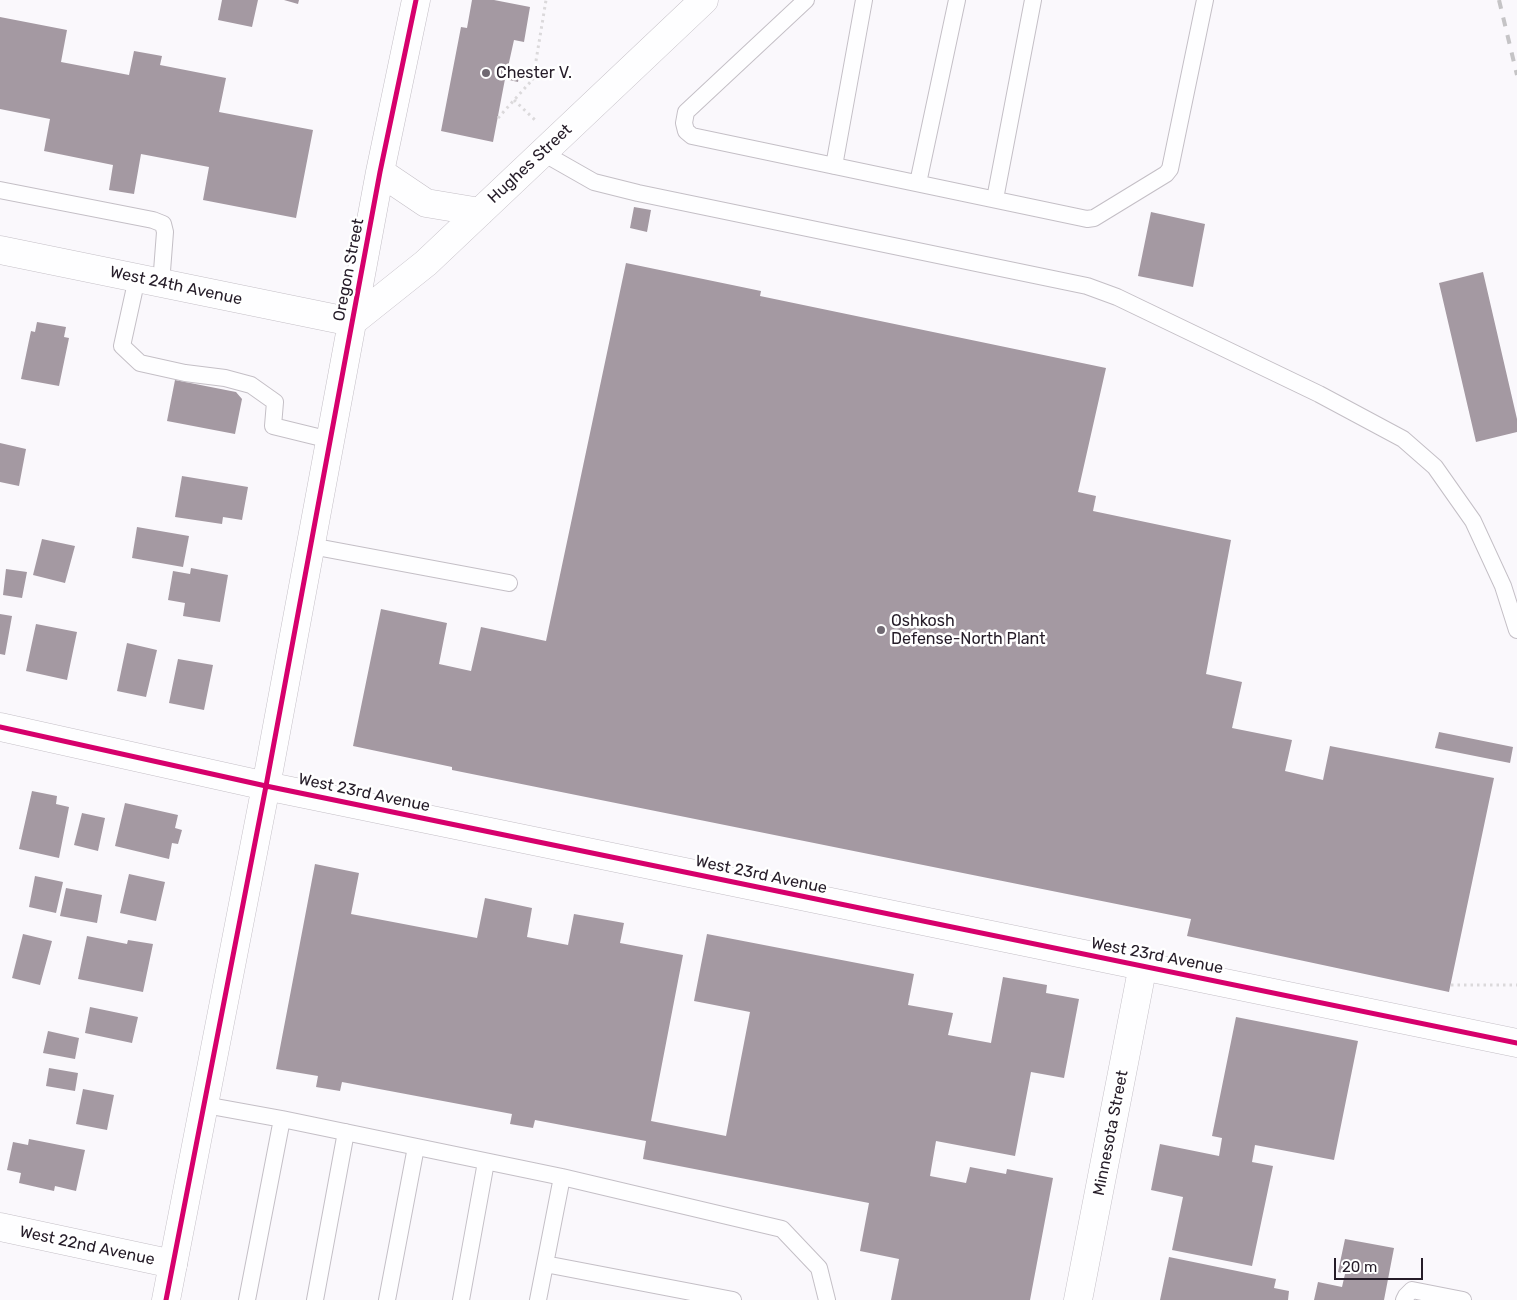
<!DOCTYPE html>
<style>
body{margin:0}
#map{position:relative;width:1517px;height:1300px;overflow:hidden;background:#faf8fc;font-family:Rubik,sans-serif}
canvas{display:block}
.scale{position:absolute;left:1334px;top:1258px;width:89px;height:22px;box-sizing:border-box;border:2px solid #251c28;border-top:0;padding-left:6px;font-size:15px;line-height:18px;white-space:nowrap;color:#251c28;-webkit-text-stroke:4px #fff;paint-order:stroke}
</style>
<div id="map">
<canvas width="1517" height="1300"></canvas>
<div class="scale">20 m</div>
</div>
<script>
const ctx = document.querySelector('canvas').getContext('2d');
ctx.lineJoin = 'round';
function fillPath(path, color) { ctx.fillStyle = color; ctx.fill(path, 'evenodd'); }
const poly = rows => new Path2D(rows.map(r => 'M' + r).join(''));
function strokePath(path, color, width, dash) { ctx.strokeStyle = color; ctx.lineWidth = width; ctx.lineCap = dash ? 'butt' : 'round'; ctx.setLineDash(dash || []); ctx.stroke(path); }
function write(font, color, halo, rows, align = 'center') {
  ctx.font = font + ' Rubik,sans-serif'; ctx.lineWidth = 5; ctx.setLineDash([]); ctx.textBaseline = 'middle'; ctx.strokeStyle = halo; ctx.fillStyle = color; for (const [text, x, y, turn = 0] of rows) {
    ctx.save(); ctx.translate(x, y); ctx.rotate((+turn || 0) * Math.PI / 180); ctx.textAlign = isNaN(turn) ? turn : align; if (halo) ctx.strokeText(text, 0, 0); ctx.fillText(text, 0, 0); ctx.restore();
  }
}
fillPath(poly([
 [222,0,258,0,252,27,218,20],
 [284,0,299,0,298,4],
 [472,0,494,0,530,7,524,42,514,40,508,67,520,70,518,82,505,79,493,142,441,131,461,27,467,28],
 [0,17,67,30,61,62,129,75,134,51,162,56,160,65,226,78,219,112,313,130,296,218,203,200,209,167,141,154,134,194,109,190,113,165,44,151,50,119,0,109],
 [634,207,651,210,647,232,630,228],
 [1151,212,1205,224,1193,287,1138,276],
 [626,263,761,291,760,296,1106,368,1078,492,1096,496,1093,511,1231,540,1206,674,1242,682,1232,728,1292,740,1285,771,1323,780,1330,746,1494,778,1449,992,1187,936,1191,919,452,770,452,767,353,746,381,609,447,623,439,664,471,671,481,627,546,641],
 [1483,272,1517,419,1517,432,1476,442,1439,283],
 [37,322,66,327,64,337,69,338,59,386,21,379,31,331,35,332],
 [175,380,236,392,242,399,235,434,167,421],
 [0,443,26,449,19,486,0,482],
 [182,476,248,487,242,520,223,517,222,524,175,517],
 [137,527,189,536,183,567,132,558],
 [42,539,75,546,65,583,33,575],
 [191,568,228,575,220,622,183,616,185,603,168,600,173,571,190,574],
 [6,569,27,572,22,598,3,595],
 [0,614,12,616,5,655,0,654],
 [36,624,77,632,67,680,26,671],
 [127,643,157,650,146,697,117,691],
 [178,659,213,665,204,710,169,703],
 [1439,732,1513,747,1510,763,1435,748],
 [32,791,57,796,56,804,69,807,59,858,19,849],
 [125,803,178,815,175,828,182,830,178,844,172,843,169,859,115,846],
 [82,813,105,818,98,851,74,845],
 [315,864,359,873,351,914,477,938,485,898,532,908,527,937,568,945,574,914,624,923,620,943,683,955,651,1121,726,1136,750,1012,694,1001,707,934,914,974,908,1005,953,1013,948,1035,991,1043,1003,977,1047,985,1046,993,1079,999,1064,1078,1031,1072,1015,1156,936,1141,930,1176,966,1183,970,1167,1006,1174,1007,1169,1053,1178,1030,1300,891,1300,899,1259,860,1251,869,1203,643,1159,646,1141,535,1120,533,1128,510,1124,512,1114,342,1082,340,1091,316,1087,318,1076,276,1069],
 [129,874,165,882,156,921,120,913],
 [35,876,63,882,56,913,29,907],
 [66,888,102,895,97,923,60,916],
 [23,934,52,941,40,985,12,978],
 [87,936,127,944,128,940,153,944,143,992,78,979],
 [90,1007,138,1017,132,1043,85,1033],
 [1236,1017,1358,1041,1334,1160,1255,1145,1252,1162,1273,1166,1252,1266,1172,1250,1183,1197,1151,1190,1160,1144,1219,1156,1222,1138,1212,1136],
 [48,1031,79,1038,75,1059,43,1053],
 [49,1068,78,1073,75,1091,46,1086],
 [83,1089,114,1095,107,1130,76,1124],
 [29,1139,85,1150,76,1191,55,1186,54,1191,19,1183,21,1173,7,1170,13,1142,28,1145],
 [1345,1239,1394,1248,1384,1300,1314,1300,1318,1282,1342,1287,1345,1274,1338,1272],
 [1169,1257,1276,1279,1274,1288,1289,1291,1288,1300,1160,1300]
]), '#a499a2');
const service = poly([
 [806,0,686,112,684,123,686,131,692,136,1087,219,1094,218,1166,174,1170,169,1205,0],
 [543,153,594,182,638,193,1087,286,1117,297,1319,394,1403,439,1435,467,1473,521,1503,586,1517,630],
 [834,166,864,0],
 [918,183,957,0],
 [0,190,153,220,163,224,165,232,161,284],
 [995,199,1033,0],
 [137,278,122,346,140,363,185,373,225,378,251,385,275,402,273,426,330,440],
 [311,546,509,583],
 [205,1105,282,1119,562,1177,782,1229,819,1268,827,1300],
 [545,1264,733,1300],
 [247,1300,282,1119],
 [315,1300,346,1132],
 [387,1300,416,1147],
 [461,1300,486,1162],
 [538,1300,562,1177],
 [1404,1300,1406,1296,1412,1290,1463,1300]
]);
const minor = poly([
 [0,727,266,786,1517,1043],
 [0,1227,173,1264],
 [1078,1300,1143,965]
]);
const tertiary = poly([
 [380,172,426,203,480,212],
 [0,250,352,322],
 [352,322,426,263,704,0],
 [166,1300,266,786,380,172,416,0]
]);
strokePath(service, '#c4bfc6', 18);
strokePath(minor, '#c4bfc6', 29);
strokePath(tertiary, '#c4bfc6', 29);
strokePath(poly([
 [519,77,533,79,546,0],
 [514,100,535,120],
 [498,118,533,79],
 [1451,985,1517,985]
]), '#dbd9db', 3, [2.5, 4]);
strokePath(service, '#fefeff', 16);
strokePath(minor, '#fefeff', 28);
strokePath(tertiary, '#fefeff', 28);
strokePath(poly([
 [1499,0,1517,75]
]), '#c5c4c6', 4, [9, 9]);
strokePath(poly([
 [0,727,266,786,1517,1043],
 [166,1300,266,786,380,172,416,0]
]), '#d6006c', 5);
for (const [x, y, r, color] of [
 [486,73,5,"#706972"],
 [881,630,5,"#706972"]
]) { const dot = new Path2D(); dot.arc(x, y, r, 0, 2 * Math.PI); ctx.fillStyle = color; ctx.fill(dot); strokePath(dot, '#fff', 2); }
write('16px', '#251c28', '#fff', [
 ["Chester V.",496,73],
 ["Oshkosh",891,621],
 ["Defense-North Plant",891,639]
], 'left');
write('16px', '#251c28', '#fff', [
 ["Hughes Street",530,164,-43],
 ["Oregon Street",349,270,-79],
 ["West 24th Avenue",176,286,12],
 ["West 23rd Avenue",364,793,12],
 ["West 23rd Avenue",761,875,12],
 ["West 23rd Avenue",1157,956,11],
 ["Minnesota Street",1111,1133,-79],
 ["West 22nd Avenue",87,1246,12]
]);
</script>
